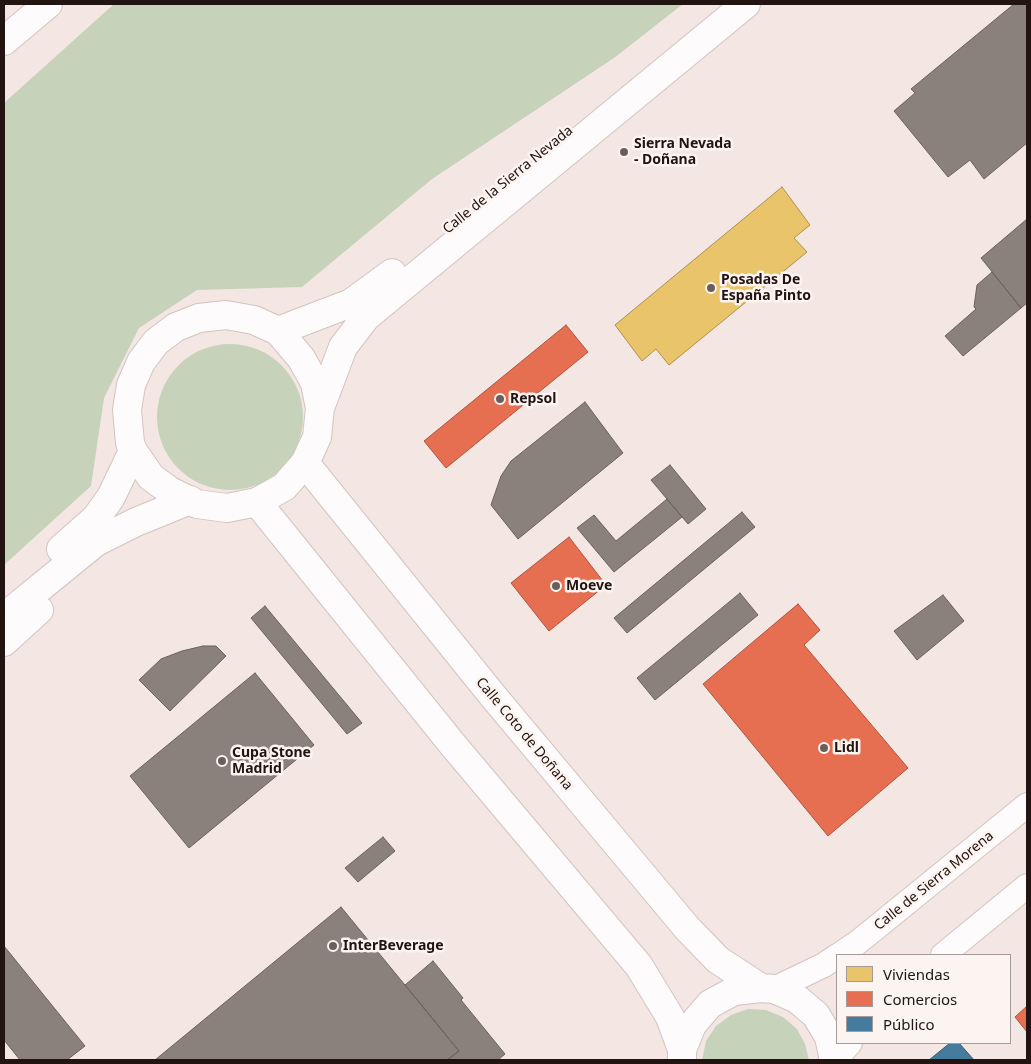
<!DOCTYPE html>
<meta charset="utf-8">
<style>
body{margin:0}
#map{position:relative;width:1031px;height:1064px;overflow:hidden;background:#f4e6e2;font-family:"Noto Sans",sans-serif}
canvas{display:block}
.frame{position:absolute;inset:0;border:5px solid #221410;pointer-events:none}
.legend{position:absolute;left:836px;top:954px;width:175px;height:90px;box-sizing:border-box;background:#fcf4f1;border:1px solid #a59a97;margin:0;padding:6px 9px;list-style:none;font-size:15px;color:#221410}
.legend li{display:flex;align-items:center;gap:10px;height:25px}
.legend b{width:25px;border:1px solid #a59a97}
</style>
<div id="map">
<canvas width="1031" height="1064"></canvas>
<div class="frame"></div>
<ul class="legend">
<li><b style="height:14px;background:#e9c46a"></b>Viviendas</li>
<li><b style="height:14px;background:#e76f51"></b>Comercios</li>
<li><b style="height:14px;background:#457b9d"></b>Público</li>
</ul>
</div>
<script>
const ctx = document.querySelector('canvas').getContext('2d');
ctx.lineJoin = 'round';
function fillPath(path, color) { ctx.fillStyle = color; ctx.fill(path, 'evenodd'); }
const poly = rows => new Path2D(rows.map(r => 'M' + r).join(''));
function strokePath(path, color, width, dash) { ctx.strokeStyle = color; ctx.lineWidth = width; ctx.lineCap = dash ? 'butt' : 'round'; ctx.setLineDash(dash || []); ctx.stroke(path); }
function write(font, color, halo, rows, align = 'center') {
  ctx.font = font + ' "Noto Sans",sans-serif'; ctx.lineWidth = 5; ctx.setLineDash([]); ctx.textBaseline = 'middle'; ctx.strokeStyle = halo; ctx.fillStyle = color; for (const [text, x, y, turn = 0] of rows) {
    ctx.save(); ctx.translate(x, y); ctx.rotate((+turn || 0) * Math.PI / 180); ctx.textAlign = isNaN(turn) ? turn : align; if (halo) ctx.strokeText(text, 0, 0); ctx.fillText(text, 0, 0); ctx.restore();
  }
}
fillPath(poly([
 [114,4,683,4,614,58,432,179,302,287,197,290,139,328,104,398,91,486,4,565,4,103],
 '157 417a73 73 0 1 1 146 0a73 73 0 1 1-146 0Z',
 [748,1009,766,1010,783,1017,797,1029,805,1044,809,1060,702,1060,706,1041,716,1026,731,1015]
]), '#c6d3ba');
const homes = poly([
 [782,187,810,225,794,238,807,252,669,365,656,349,642,361,615,325,782,187]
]);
fillPath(homes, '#e9c46a');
strokePath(homes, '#ad8f4f', 1);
const shops = poly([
 [566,325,588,352,446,468,424,441,566,325],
 [569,537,606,585,549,631,511,583,569,537],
 [798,604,820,630,804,645,908,768,828,836,703,684,798,604],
 [1027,1006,1027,1032,1015,1017,1027,1006]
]);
fillPath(shops, '#e76f51');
strokePath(shops, '#ac543e', 1);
const public = poly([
 [950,1043,959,1043,974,1060,929,1060,950,1043]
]);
fillPath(public, '#457b9d');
strokePath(public, '#3a5c73', 1);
const industry = poly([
 [1014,4,1027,4,1027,143,984,179,970,160,948,177,894,111,915,93,911,89,1014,4],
 [1027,219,1027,303,1021,308,981,258,1027,219],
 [992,272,1021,308,963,356,945,336,976,309,974,307,977,285,992,272],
 [585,402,623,453,518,539,491,505,501,476,511,461,585,402],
 [670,465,706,509,688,524,651,480,670,465],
 [667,499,682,517,614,572,577,528,594,515,616,541,667,499],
 [742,512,755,527,627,633,614,618,742,512],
 [740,593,758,615,655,700,637,678,740,593],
 [943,595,964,621,917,660,894,631,943,595],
 [265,606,362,723,347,734,251,618,265,606],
 [203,646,216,646,226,656,170,711,139,680,161,659,182,651,203,646],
 [255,673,314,745,189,848,130,776,255,673],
 [383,837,395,851,358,882,345,868,383,837],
 [341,907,459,1051,447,1060,155,1060,341,907],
 [4,946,85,1046,67,1060,20,1060,4,1040,4,946],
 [433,961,463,998,461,1000,505,1054,498,1060,447,1060,459,1051,405,985,433,961]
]);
fillPath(industry, '#8a817c');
strokePath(industry, '#6b605c', 1);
const minor = poly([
 [839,955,857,943,1027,805],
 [943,955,1027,886],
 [774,989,824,965,837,956],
 [835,1060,850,1043]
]);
const tertiary = poly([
 [305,463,493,696,687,928,718,960,761,988],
 [257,502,453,745,639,966,670,1017,682,1050],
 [682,1060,682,1050,692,1025,710,1004,734,991,761,988,774,989,797,999,816,1015,829,1037,834,1060]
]);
const secondary = poly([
 [278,331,351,303,392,273],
 [320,408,315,383,301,358,278,331,254,320,226,315,199,318,176,327,156,342,141,362,131,385,127,410,130,443,133,451,151,477,170,491,197,504,227,508,257,502,284,487,305,463,317,437,320,408,343,347,366,317,746,4],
 [61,549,96,518,111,497,133,451],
 [4,617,96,542,136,522,190,500],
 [4,642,39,610]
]);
const motorway = poly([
 [4,41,48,4]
]);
strokePath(minor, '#d2c4c0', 26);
strokePath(tertiary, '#d2c4c0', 30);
strokePath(secondary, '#d2c4c0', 30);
strokePath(motorway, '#d2c4c0', 30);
strokePath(minor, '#fdfbfb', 24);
strokePath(tertiary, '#fdfbfb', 28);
strokePath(secondary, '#fdfbfb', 28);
strokePath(motorway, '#fdfbfb', 28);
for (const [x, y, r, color] of [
 [624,152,5,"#6c5e5a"],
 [711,288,5,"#6c5e5a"],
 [500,399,5,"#6c5e5a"],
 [556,586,5,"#6c5e5a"],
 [824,748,5,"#6c5e5a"],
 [222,761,5,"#6c5e5a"],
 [333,946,5,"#6c5e5a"]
]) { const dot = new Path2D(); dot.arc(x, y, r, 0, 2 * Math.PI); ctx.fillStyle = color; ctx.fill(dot); strokePath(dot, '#fcf4f1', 2); }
write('bold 14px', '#221410', '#fcf4f1', [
 ["Sierra Nevada",634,144],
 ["- Doñana",634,160],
 ["Posadas De",721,280],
 ["España Pinto",721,296],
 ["Repsol",510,399],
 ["Moeve",566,586],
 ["Lidl",834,748],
 ["Cupa Stone",232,753],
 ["Madrid",232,769],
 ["InterBeverage",343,946]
], 'left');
write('14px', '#221410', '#fcf4f1', [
 ["Calle de la Sierra Nevada",508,180,-39],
 ["Calle Coto de Doñana",524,734,50],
 ["Calle de Sierra Morena",934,881,-39]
]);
</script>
